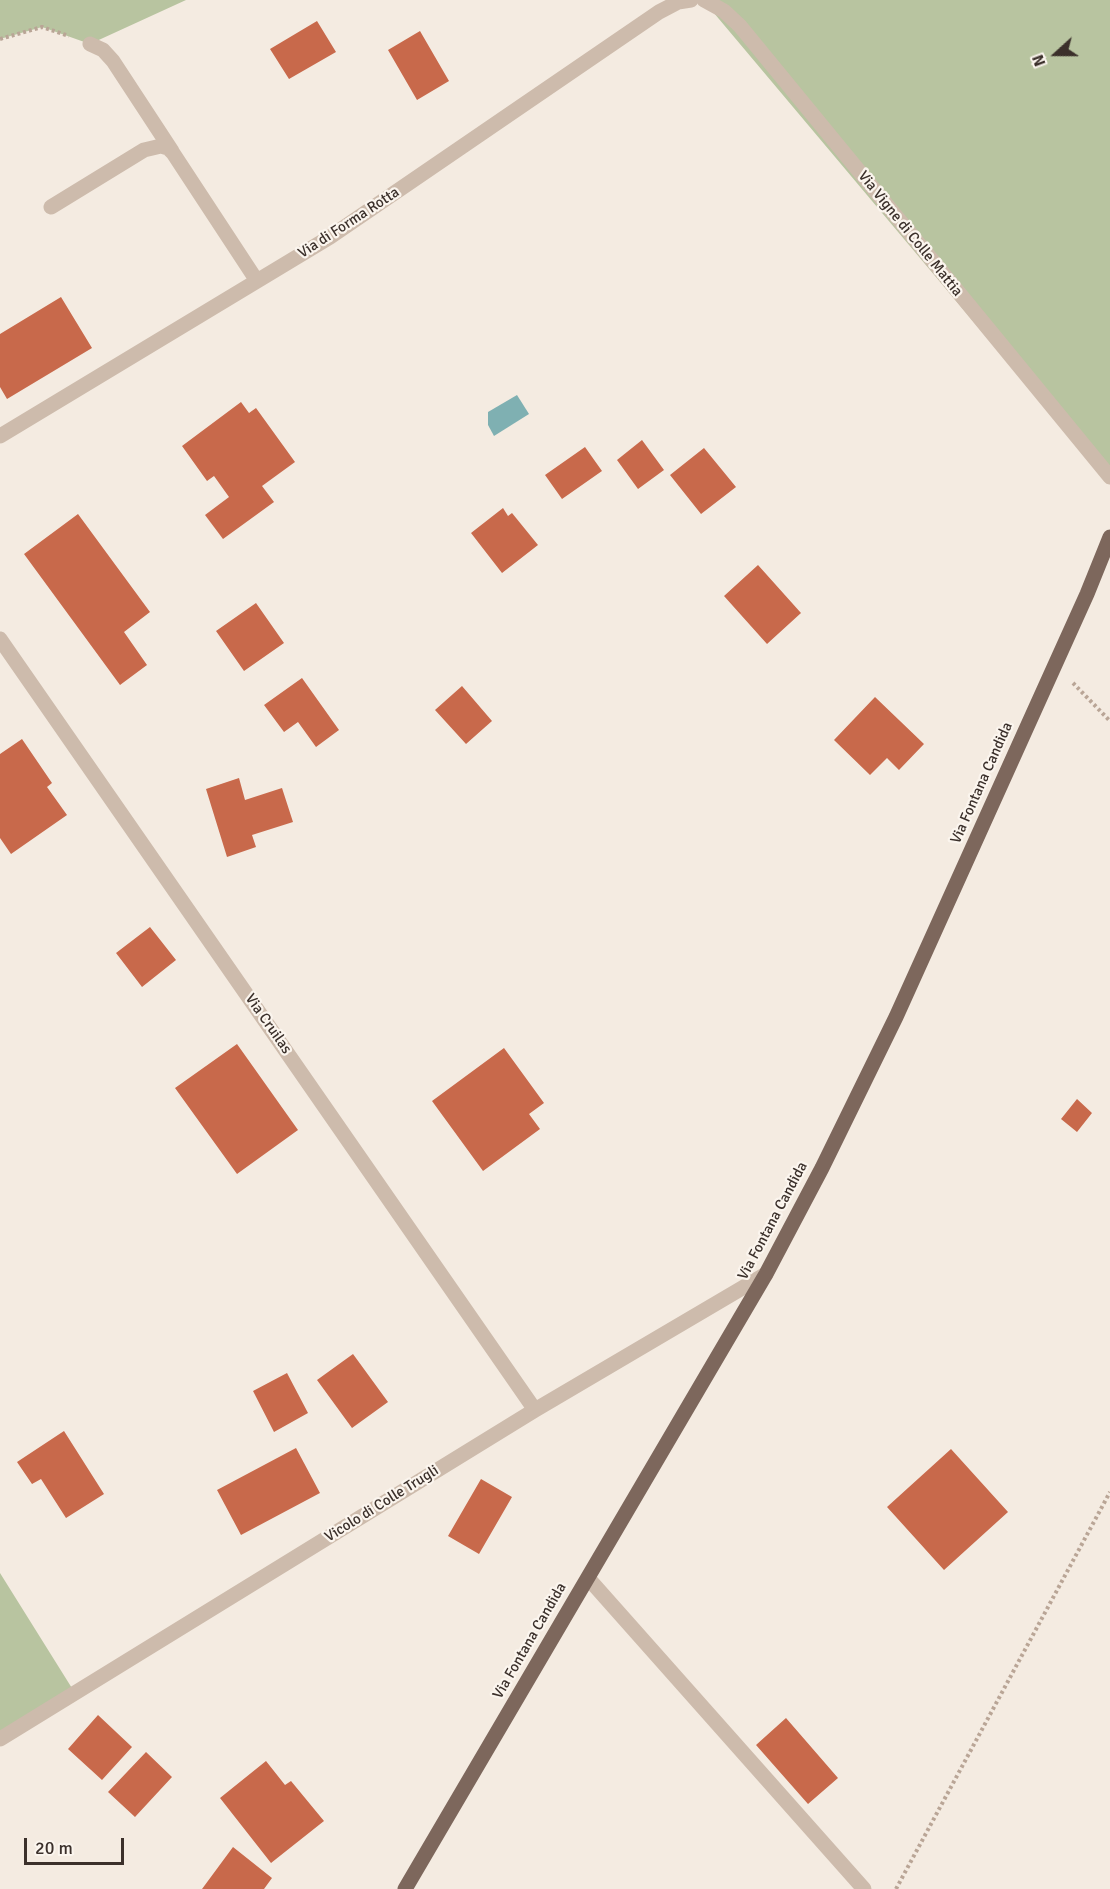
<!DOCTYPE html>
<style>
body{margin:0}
#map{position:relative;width:1110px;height:1889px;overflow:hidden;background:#f4ebe1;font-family:Signika,sans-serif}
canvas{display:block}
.north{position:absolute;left:1026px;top:24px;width:60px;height:60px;-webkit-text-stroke:4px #fbf5ee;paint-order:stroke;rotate:249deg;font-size:16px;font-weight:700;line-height:24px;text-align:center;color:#3b302b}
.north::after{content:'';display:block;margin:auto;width:21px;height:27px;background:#3b302b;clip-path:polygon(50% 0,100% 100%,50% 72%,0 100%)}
.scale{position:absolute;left:24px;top:1838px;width:100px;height:27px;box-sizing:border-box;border:3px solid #3b302b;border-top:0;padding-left:8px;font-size:18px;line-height:21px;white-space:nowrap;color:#3b302b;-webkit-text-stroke:4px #fbf5ee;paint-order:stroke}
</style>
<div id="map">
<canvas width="1110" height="1889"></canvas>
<div class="north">N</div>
<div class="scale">20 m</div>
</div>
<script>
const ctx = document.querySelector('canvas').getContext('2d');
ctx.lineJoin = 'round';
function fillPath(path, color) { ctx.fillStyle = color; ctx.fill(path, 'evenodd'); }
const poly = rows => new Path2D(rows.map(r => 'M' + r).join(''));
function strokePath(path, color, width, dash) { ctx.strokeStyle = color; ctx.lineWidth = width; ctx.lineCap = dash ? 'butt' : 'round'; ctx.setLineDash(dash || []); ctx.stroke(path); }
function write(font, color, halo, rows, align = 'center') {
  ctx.font = font + ' Signika,sans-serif'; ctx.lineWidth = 4.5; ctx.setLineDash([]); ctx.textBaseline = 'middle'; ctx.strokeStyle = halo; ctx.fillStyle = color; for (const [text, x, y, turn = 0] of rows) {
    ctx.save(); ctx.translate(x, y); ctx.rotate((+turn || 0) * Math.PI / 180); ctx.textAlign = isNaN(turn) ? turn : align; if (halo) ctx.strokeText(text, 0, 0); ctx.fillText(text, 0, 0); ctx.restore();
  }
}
fillPath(poly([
 [0,0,186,0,90,44,42,27,0,39],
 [703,0,1110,0,1110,484],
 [0,1573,75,1693,0,1739]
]), '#b8c4a0');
fillPath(poly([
 [517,395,529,414,494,436,488,425,488,412]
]), '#7fb0b2');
fillPath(poly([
 [317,21,336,52,289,79,270,49],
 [420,31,449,81,417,100,388,50],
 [61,297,92,348,7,399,0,387,0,334],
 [241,402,249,413,256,408,295,462,262,486,274,502,223,539,205,515,229,497,214,476,207,481,182,446],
 [642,440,664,470,638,489,617,460],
 [585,447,602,471,562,499,545,475],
 [704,448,736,487,701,514,670,475],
 [503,508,508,516,512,513,538,545,502,573,471,533],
 [78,514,150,612,124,632,147,665,120,685,24,554],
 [758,565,801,613,767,644,724,596],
 [256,603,284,643,244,671,216,631],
 [302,678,339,730,316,747,298,722,284,732,264,705],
 [462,686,492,721,466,744,435,710],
 [875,697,924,744,899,770,887,758,870,775,834,740],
 [22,739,52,783,47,787,67,815,11,854,0,838,0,754],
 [239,778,245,800,282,788,293,822,252,835,256,847,227,857,206,789],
 [150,927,176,960,142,987,116,953],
 [237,1044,298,1130,237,1174,175,1088],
 [504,1048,544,1103,529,1114,540,1129,483,1171,432,1101],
 [1077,1099,1092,1113,1077,1132,1061,1119],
 [353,1354,388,1402,352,1428,317,1380],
 [287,1373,308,1413,274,1432,253,1391],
 [64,1431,104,1494,66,1518,41,1479,32,1484,17,1462],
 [296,1448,320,1493,241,1535,217,1490],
 [951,1449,1008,1512,944,1570,887,1507],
 [481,1479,512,1497,479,1554,448,1536],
 [98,1715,132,1747,102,1780,68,1749],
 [786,1718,838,1778,808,1804,756,1745],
 [146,1752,172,1777,135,1817,108,1792],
 [266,1761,285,1785,291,1781,324,1821,271,1863,220,1798],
 [233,1847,272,1878,264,1889,202,1889]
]), '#c8694b');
strokePath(poly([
 [0,39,42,27,69,36],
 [1073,683,1110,721],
 [896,1889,1110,1492]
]), '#b9a596', 4, [3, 3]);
strokePath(poly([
 [704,0,724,11,740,26,1110,477],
 [90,44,103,50,113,61,172,151],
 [51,207,144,150,161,146,168,148,173,153,257,281],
 [0,436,330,237,659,12,678,2,691,0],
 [0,639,535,1410],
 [588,1578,864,1889],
 [0,1739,535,1410,766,1274]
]), '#cdbbac', 15);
strokePath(poly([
 [405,1889,766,1274,822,1168,896,1017,1087,594,1110,537]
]), '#7d675c', 15);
write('15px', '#3b302b', '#fbf5ee', [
 ["Via di Forma Rotta",349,223,-33],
 ["Via Vigne di Colle Mattia",910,234,51],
 ["Via Fontana Candida",982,783,-66],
 ["Via Cruilas",268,1024,55],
 ["Via Fontana Candida",773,1221,-62],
 ["Vicolo di Colle Trugli",382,1504,-32],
 ["Via Fontana Candida",530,1641,-60]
]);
</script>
